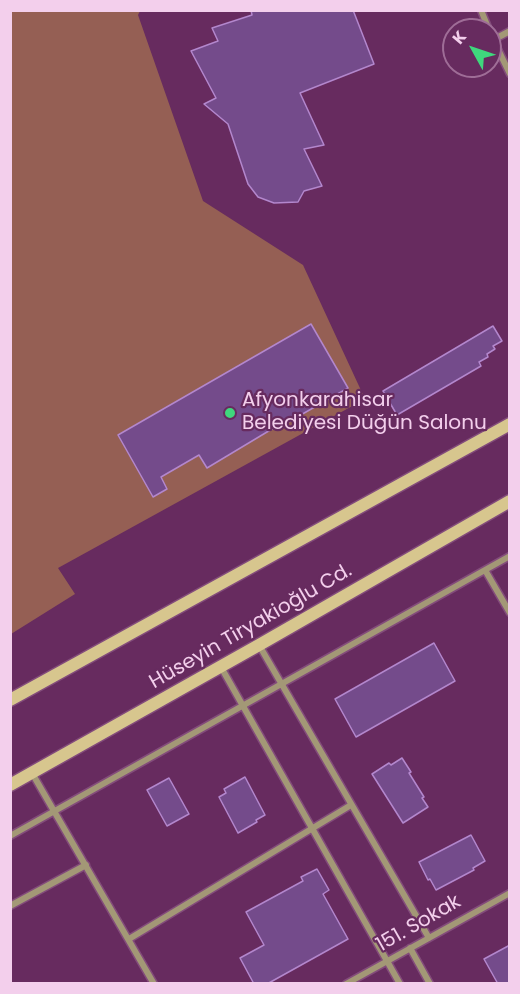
<!DOCTYPE html>
<meta charset="utf-8">
<style>
body{margin:0}
#map{position:relative;width:520px;height:994px;overflow:hidden;background:#672b5f;font-family:Poppins,sans-serif}
canvas{display:block}
.frame{position:absolute;inset:0;border:12px solid #f3cfec;pointer-events:none}
.north{position:absolute;left:442px;top:18px;width:60px;height:60px;box-sizing:border-box;background:#672b5f;border:2px solid #9f6d97;border-radius:50%;rotate:310deg;font-size:16px;font-weight:700;line-height:24px;text-align:center;color:#f3cfec}
.north::after{content:'';display:block;margin:auto;width:21px;height:27px;background:#3fd77d;clip-path:polygon(50% 0,100% 100%,50% 72%,0 100%)}
</style>
<div id="map">
<canvas width="520" height="994"></canvas>
<div class="frame"></div>
<div class="north">K</div>
</div>
<script>
const ctx = document.querySelector('canvas').getContext('2d');
ctx.lineJoin = 'round';
function fillPath(path, color) { ctx.fillStyle = color; ctx.fill(path, 'evenodd'); }
const poly = rows => new Path2D(rows.map(r => 'M' + r).join(''));
function strokePath(path, color, width, dash) { ctx.strokeStyle = color; ctx.lineWidth = width; ctx.lineCap = dash ? 'butt' : 'round'; ctx.setLineDash(dash || []); ctx.stroke(path); }
function write(font, color, halo, rows, align = 'center') {
  ctx.font = font + ' Poppins,sans-serif'; ctx.lineWidth = 4.5; ctx.setLineDash([]); ctx.textBaseline = 'middle'; ctx.strokeStyle = halo; ctx.fillStyle = color; for (const [text, x, y, turn = 0] of rows) {
    ctx.save(); ctx.translate(x, y); ctx.rotate((+turn || 0) * Math.PI / 180); ctx.textAlign = isNaN(turn) ? turn : align; if (halo) ctx.strokeText(text, 0, 0); ctx.fillText(text, 0, 0); ctx.restore();
  }
}
fillPath(poly([
 [11,11,140,11,138,15,203,201,303,265,365,399,58,568,75,594,11,634]
]), '#955f54');
const building = poly([
 [251,10,353,10,374,64,300,93,324,145,304,149,322,186,304,191,298,202,274,203,258,197,248,184,228,124,204,104,216,98,191,51,218,41,212,28,252,15,251,10],
 [311,324,348,388,278,428,277,426,207,468,199,455,161,477,167,489,153,497,118,435,311,324],
 [493,326,502,341,493,346,495,349,487,354,488,357,479,362,481,366,397,415,383,391,493,326],
 [434,643,455,681,356,737,335,699,434,643],
 [402,758,411,772,409,773,424,797,422,798,428,807,403,823,372,774,389,763,391,765,402,758],
 [245,777,265,815,256,820,257,822,238,833,219,797,226,793,224,789,245,777],
 [169,778,189,814,167,826,147,790,169,778],
 [471,835,485,861,473,868,474,870,436,890,430,879,428,880,419,862,471,835],
 [317,869,329,890,323,894,348,939,267,984,254,984,240,958,264,945,246,912,303,881,301,877,317,869],
 [510,945,510,984,498,984,484,959,510,945]
]);
fillPath(building, '#744b8b');
strokePath(building, '#b387cd', 1.5);
const street = poly([
 [481,10,489,30],
 [490,33,510,74],
 [493,40,510,31],
 [485,570,510,613],
 [259,645,429,938],
 [221,667,400,984],
 [32,773,154,984],
 [10,836,510,556],
 [10,906,86,865],
 [129,939,351,805],
 [410,948,430,984],
 [346,984,510,893]
]);
const secondary = poly([
 [10,700,510,424],
 [10,785,259,645,510,501]
]);
strokePath(street, '#834c7b', 9);
strokePath(secondary, '#834c7b', 15);
strokePath(street, '#a39876', 6);
strokePath(secondary, '#d7c68e', 12);
for (const [x, y, r, color] of [
 [230,413,6,"#3fd77d"]
]) { const dot = new Path2D(); dot.arc(x, y, r, 0, 2 * Math.PI); ctx.fillStyle = color; ctx.fill(dot); strokePath(dot, '#672b5f', 2); }
write('20px', '#f3cfec', '#672b5f', [
 ["Afyonkarahisar",242,401],
 ["Belediyesi Düğün Salonu",242,424]
], 'left');
write('20px', '#f3cfec', '#672b5f', [
 ["Hüseyin Tiryakioğlu Cd.",251,627,-30],
 ["151. Sokak",419,924,-30]
]);
</script>
